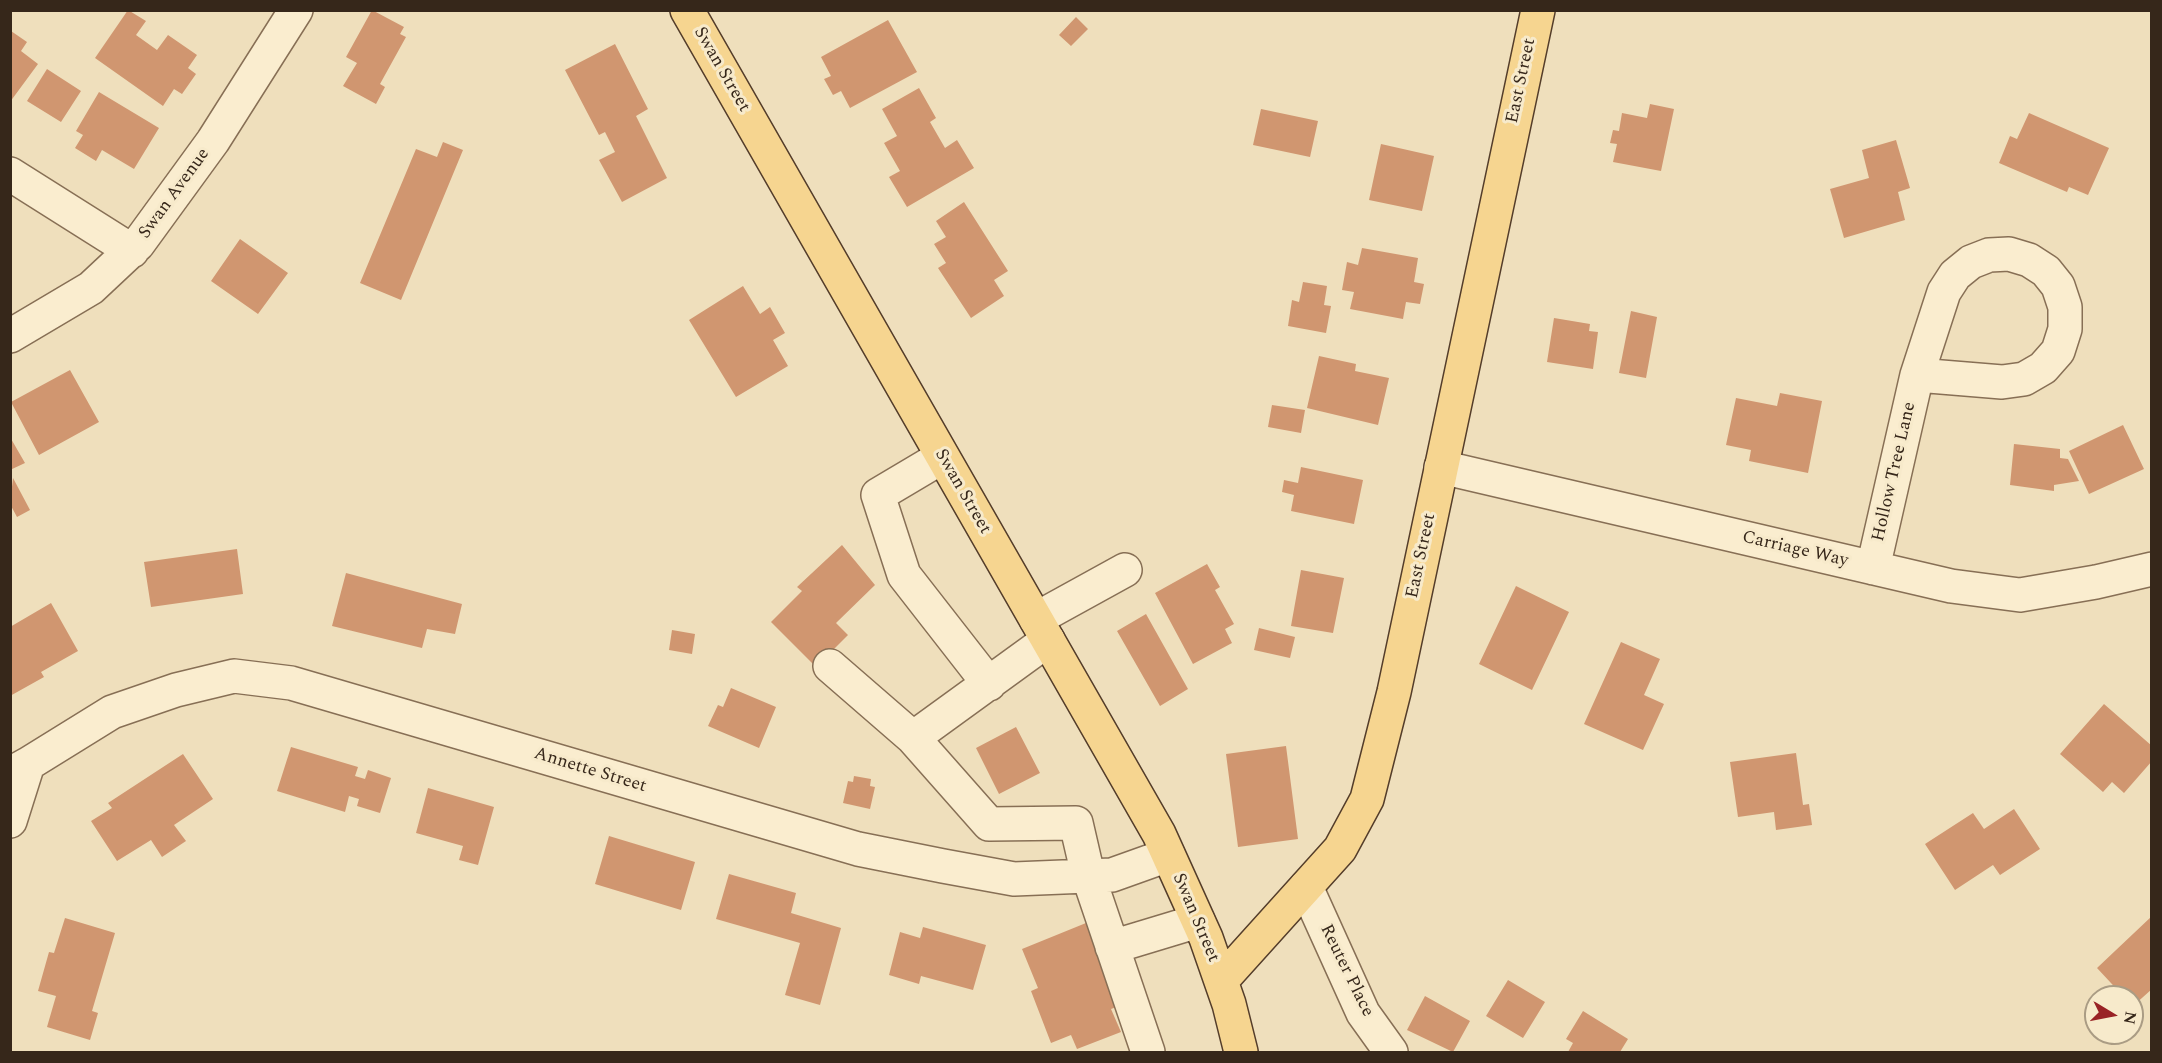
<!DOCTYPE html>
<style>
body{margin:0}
#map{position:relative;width:2162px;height:1063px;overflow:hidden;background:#efdfbc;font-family:Spectral,serif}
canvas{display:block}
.frame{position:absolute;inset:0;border:12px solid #36271a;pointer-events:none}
.north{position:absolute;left:2084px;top:985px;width:60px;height:60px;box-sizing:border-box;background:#f7eacb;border:2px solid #aa9c84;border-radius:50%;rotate:100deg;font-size:16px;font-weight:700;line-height:24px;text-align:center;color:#36271a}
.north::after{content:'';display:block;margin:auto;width:21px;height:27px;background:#992225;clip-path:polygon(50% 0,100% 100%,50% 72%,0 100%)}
</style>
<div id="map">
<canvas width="2162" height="1063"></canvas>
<div class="frame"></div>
<div class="north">N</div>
</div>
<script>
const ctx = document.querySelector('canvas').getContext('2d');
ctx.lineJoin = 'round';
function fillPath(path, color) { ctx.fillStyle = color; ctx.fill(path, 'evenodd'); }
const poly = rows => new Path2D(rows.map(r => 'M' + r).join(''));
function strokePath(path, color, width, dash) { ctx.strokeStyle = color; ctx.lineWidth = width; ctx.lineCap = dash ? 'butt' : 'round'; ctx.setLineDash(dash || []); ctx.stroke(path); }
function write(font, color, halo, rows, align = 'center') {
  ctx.font = font + ' Spectral,serif'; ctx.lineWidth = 6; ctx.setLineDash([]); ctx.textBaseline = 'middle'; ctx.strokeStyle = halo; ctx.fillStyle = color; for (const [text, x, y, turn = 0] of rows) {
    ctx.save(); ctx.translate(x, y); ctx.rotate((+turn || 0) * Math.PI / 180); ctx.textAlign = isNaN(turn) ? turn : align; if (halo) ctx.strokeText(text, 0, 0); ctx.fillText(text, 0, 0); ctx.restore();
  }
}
fillPath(poly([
 [128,10,146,21,136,35,157,50,168,35,197,55,188,68,196,74,182,94,174,89,163,106,95,58],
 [372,10,404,27,400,34,406,37,380,84,385,87,376,104,343,86,357,63,346,57],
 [1076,17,1088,29,1071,46,1059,35],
 [888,20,917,72,850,108,841,91,833,95,824,79,831,76,821,57],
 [11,31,27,42,21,51,38,64,10,102],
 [615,44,648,109,636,116,667,178,622,202,599,160,615,152,605,132,599,135,565,70],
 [47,69,81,91,61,122,27,101],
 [919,88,936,118,930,122,945,148,957,140,974,168,907,207,889,177,900,171,884,143,897,136,882,109],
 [99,92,159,128,134,169,102,150,96,161,75,148,83,135,76,131],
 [1650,104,1674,109,1661,171,1613,162,1617,144,1610,143,1613,130,1619,131,1622,113,1647,118],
 [1261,109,1318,121,1310,157,1253,145],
 [2029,113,2109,148,2088,195,2069,187,2067,192,1999,163,2010,136,2017,139],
 [1896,140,1910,188,1898,192,1905,220,1844,238,1830,189,1869,178,1862,150],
 [443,142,463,150,401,300,360,283,416,149,437,157],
 [1381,144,1434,156,1422,211,1369,200],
 [964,202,1008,271,994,280,1004,296,971,318,938,268,946,263,934,244,946,237,936,221],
 [240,239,288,273,258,314,211,281],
 [1362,248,1418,258,1414,282,1424,284,1420,304,1406,302,1403,319,1350,309,1354,292,1342,290,1347,262,1358,265],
 [1303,282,1327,286,1324,305,1331,306,1326,333,1288,326,1292,300,1299,302],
 [743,286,760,314,770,307,785,333,773,340,788,366,736,397,689,320],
 [1631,311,1657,317,1646,378,1619,373],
 [1554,318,1590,324,1589,331,1598,332,1593,369,1547,362],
 [1319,356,1356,364,1355,371,1389,378,1378,425,1307,408],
 [70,370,99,422,39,455,11,402],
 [1780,393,1822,401,1808,473,1749,461,1751,450,1726,445,1736,398,1777,406],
 [1272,405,1305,410,1301,433,1268,427],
 [2123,425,2144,469,2089,494,2069,451],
 [10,437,25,463,10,470],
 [2014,444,2060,449,2060,458,2068,459,2079,481,2054,485,2054,491,2010,485],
 [1301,467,1363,480,1354,524,1291,511,1294,495,1282,492,1284,480,1298,483],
 [13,478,30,510,17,517,10,504],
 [842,545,875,585,836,623,848,635,816,667,771,622,802,591,797,587],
 [237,549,243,594,151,607,144,562],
 [1207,564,1220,587,1215,590,1234,624,1225,629,1232,643,1193,664,1155,593],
 [1301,570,1344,578,1333,633,1291,626],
 [346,573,462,604,455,634,427,629,422,648,332,626],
 [1516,586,1569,612,1532,690,1479,664],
 [51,603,78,651,41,672,44,677,10,696,10,627],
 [1146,614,1188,689,1160,706,1117,631],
 [1259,628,1295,637,1290,658,1254,650],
 [672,630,695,634,692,654,669,650],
 [1621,642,1660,659,1644,695,1664,704,1643,750,1584,724],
 [731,688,776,707,759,748,708,726,718,705,723,707],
 [2104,704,2152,746,2152,761,2124,793,2112,782,2103,792,2060,754],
 [1016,727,1040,773,999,794,976,748],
 [1286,746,1298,839,1238,847,1226,754],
 [291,747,358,767,355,776,365,779,368,770,391,778,380,813,357,806,359,799,349,796,345,812,277,791],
 [1796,753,1803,805,1809,804,1812,825,1776,830,1774,812,1738,817,1730,762],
 [183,754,213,799,174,825,186,841,162,857,151,840,117,861,91,821,112,808,108,803],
 [854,776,871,779,870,786,875,787,870,809,843,803,848,781,853,782],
 [428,788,494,807,478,865,459,860,463,846,416,833],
 [2014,809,2040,849,2000,875,1993,865,1955,890,1925,844,1973,813,1984,829],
 [609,836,695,862,681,910,595,884],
 [729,874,796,893,791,913,841,928,820,1005,785,995,800,943,716,919],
 [2152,916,2152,989,2133,1006,2132,997,2124,997,2097,968],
 [65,918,115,933,92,1011,98,1013,90,1040,47,1027,56,996,38,991,49,952,54,953],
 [1086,923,1119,1006,1111,1009,1121,1032,1077,1049,1071,1035,1051,1043,1031,991,1038,988,1022,949],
 [923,927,986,945,973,990,921,976,919,984,889,975,900,932,920,938],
 [1508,980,1545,1002,1523,1038,1486,1016],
 [1425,996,1470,1021,1453,1052,1407,1030],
 [1583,1011,1628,1039,1620,1052,1568,1052,1573,1043,1566,1039]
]), '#d09670');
const minor = poly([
 [10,174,132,251],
 [10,336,91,288,138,244,213,141,296,10],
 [942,457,878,495,904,575,989,684],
 [1441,467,1951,586,2020,595,2096,582,2152,569],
 [1873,568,1917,375,1944,292,1955,275,1971,262,1989,255,2009,254,2029,260,2046,271,2058,286,2065,307,2065,329,2058,351,2043,368,2024,379,2002,382,1917,375],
 [1036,619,1125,570],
 [1048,640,913,738,989,824,1076,823,1088,875,1148,1052],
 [830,666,913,738],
 [28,764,112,712,176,690,234,676,291,683,858,849,943,866,1014,879,1112,875,1168,855],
 [10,774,28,764,10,821],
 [1306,887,1363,1013,1391,1052],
 [1112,947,1198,921]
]);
const major = poly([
 [687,10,1159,834,1206,938,1229,1004,1241,1052],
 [1221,981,1340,849,1367,799,1394,692,1538,10]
]);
strokePath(minor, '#876f55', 36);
strokePath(major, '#543d2a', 36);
strokePath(minor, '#faedcf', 33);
strokePath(major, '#f6d590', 33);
write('18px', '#36271a', '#f7eacb', [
 ["Swan Street",721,70,60],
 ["East Street",1522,81,-78],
 ["Swan Avenue",175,194,-54],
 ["Hollow Tree Lane",1895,472,-77],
 ["Swan Street",962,492,60],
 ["Carriage Way",1795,550,13],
 ["East Street",1422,556,-78],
 ["Annette Street",590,771,17],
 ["Swan Street",1195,918,67],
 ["Reuter Place",1346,971,64]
]);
</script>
